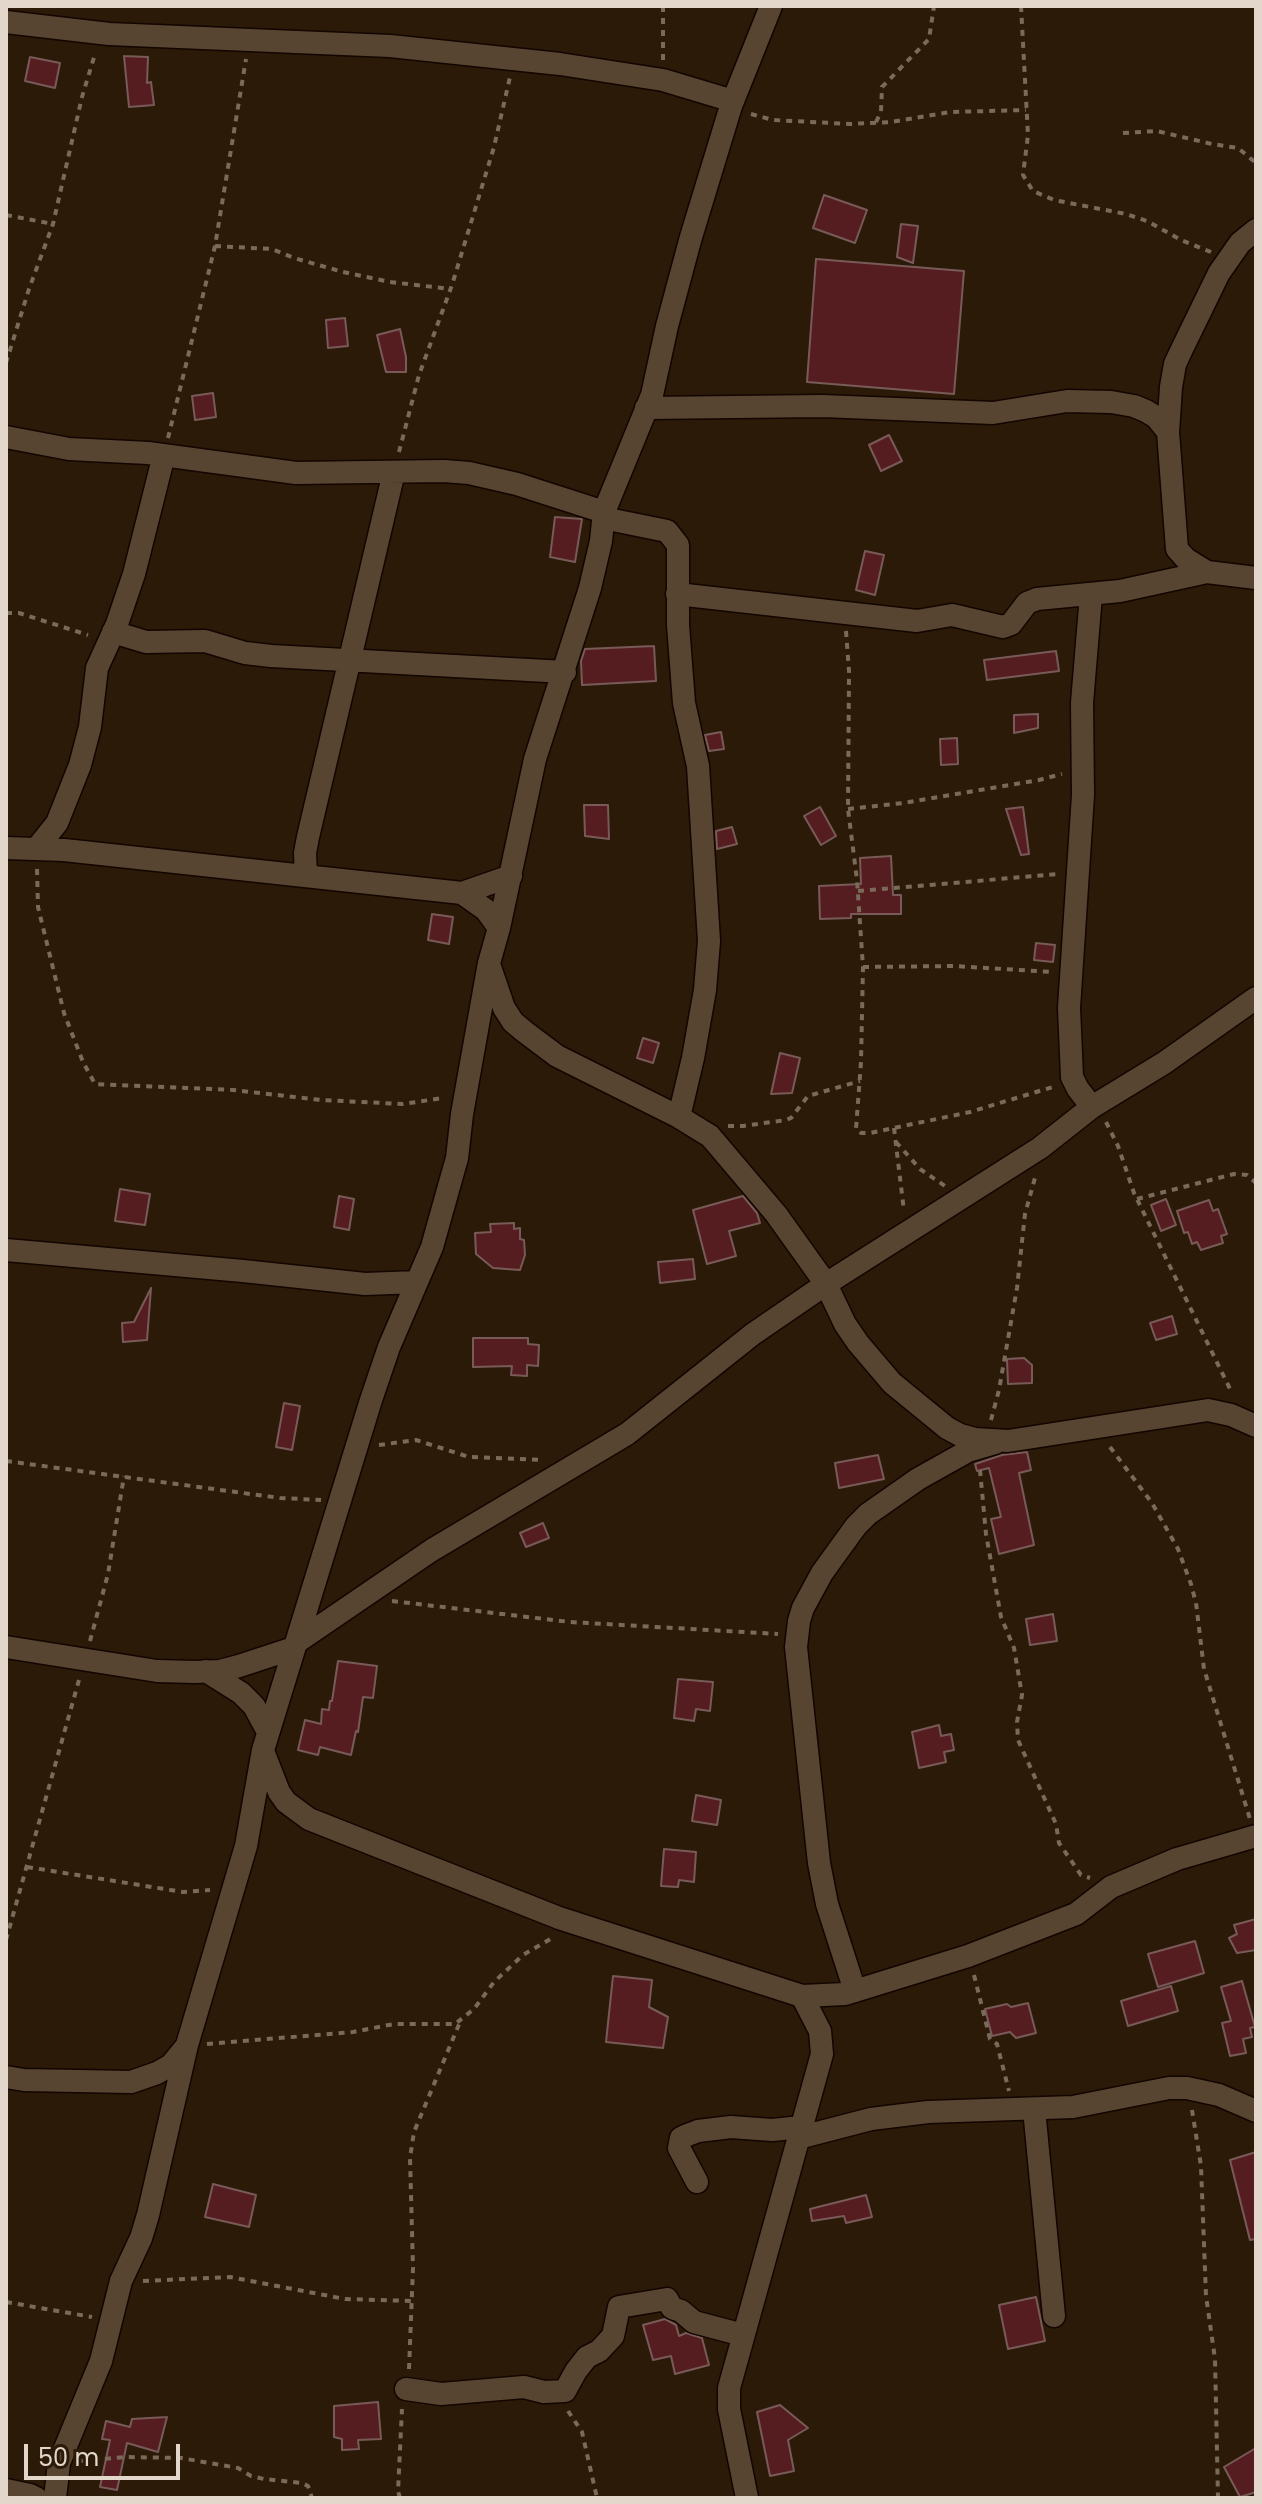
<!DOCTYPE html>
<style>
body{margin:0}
#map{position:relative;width:1262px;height:2504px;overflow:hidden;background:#2b1a07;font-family:Poppins,sans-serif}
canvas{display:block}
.frame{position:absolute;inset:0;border:8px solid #e3d7cc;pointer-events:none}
.scale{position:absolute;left:24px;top:2444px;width:156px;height:36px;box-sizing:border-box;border:4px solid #e3d7cc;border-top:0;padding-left:10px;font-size:24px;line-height:28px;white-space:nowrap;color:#e3d7cc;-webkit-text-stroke:6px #2b1a07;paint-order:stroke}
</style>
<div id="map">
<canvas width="1262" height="2504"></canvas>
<div class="frame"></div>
<div class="scale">50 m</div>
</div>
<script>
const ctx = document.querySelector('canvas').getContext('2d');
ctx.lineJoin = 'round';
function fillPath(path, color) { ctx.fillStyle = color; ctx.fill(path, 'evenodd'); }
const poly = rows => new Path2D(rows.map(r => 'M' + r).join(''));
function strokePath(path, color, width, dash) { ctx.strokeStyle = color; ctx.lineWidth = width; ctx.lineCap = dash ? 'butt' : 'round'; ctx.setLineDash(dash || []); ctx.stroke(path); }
const building = poly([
 [124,56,148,57,147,83,151,82,154,105,129,107,124,56],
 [30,57,60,63,55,88,25,81,30,57],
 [824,195,867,210,855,243,813,228,824,195],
 [901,224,918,226,913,263,897,257,901,224],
 [816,259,964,271,954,394,807,382,816,259],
 [345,318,348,346,328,348,326,320,345,318],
 [400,329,406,357,406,372,386,372,377,335,400,329],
 [213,393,216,417,195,420,192,396,213,393],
 [889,435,902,461,881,471,869,445,889,435],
 [555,517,582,519,575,562,550,557,555,517],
 [865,551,884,555,875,595,856,590,865,551],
 [654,646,656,681,582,685,581,661,585,649,654,646],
 [1056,651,1059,671,987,680,984,660,1056,651],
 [1038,714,1038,728,1014,733,1014,715,1038,714],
 [721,732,724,749,709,751,705,735,721,732],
 [957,738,958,764,941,765,940,739,957,738],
 [584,805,608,805,609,839,585,836,584,805],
 [820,807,836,836,821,845,804,816,820,807],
 [1023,807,1029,854,1021,855,1006,809,1023,807],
 [732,827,737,844,717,849,716,831,732,827],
 [891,856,893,895,901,895,901,914,851,914,851,918,820,919,819,886,861,884,860,858,891,856],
 [432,914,453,917,449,944,428,940,432,914],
 [1036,943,1055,945,1053,962,1034,960,1036,943],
 [643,1038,659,1043,653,1063,637,1058,643,1038],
 [780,1053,800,1058,792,1093,771,1094,780,1053],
 [120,1189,150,1194,145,1225,115,1221,120,1189],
 [339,1196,354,1199,349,1230,334,1227,339,1196],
 [743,1196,757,1213,760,1223,729,1231,736,1256,707,1264,693,1210,743,1196],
 [1166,1199,1176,1225,1161,1231,1151,1205,1166,1199],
 [1209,1200,1213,1211,1218,1209,1227,1234,1221,1236,1223,1243,1201,1250,1197,1242,1192,1244,1188,1232,1184,1233,1177,1211,1209,1200],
 [514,1223,514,1229,520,1228,520,1239,524,1240,525,1255,520,1270,493,1268,476,1254,475,1233,491,1232,490,1224,514,1223],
 [693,1259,695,1279,660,1283,658,1262,693,1259],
 [151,1288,147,1340,123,1342,122,1323,134,1322,151,1288],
 [1172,1316,1177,1334,1156,1340,1150,1323,1172,1316],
 [473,1338,528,1338,528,1344,539,1345,538,1366,527,1365,527,1376,511,1375,512,1366,473,1367,473,1338],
 [1024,1358,1032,1365,1032,1383,1008,1384,1007,1359,1024,1358],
 [284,1403,300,1406,292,1450,276,1447,284,1403],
 [1027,1452,1031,1470,1019,1473,1034,1545,999,1554,991,1519,1001,1517,989,1468,977,1471,975,1464,1002,1455,1027,1452],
 [878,1455,884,1479,839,1488,835,1463,878,1455],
 [543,1523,549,1538,526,1547,520,1533,543,1523],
 [1053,1614,1057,1641,1030,1645,1026,1619,1053,1614],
 [338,1661,377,1666,373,1698,363,1697,358,1732,356,1731,351,1755,320,1747,318,1755,298,1750,305,1720,321,1724,322,1709,329,1710,330,1701,332,1701,338,1661],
 [678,1679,713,1682,710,1711,696,1709,694,1721,674,1718,678,1679],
 [939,1725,941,1736,951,1734,954,1750,944,1752,946,1762,919,1768,912,1732,939,1725],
 [696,1795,721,1800,717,1825,692,1821,696,1795],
 [664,1849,696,1852,694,1882,679,1880,678,1887,661,1886,664,1849],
 [1256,1919,1256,1950,1237,1953,1229,1938,1237,1934,1234,1925,1256,1919],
 [1195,1941,1204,1973,1158,1987,1148,1954,1195,1941],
 [613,1976,652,1980,649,2007,668,2017,663,2048,606,2042,613,1976],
 [1242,1981,1255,2027,1250,2028,1252,2037,1243,2039,1246,2053,1230,2056,1222,2023,1231,2021,1221,1987,1242,1981],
 [1171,1986,1178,2011,1128,2026,1121,2001,1171,1986],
 [1028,2003,1036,2033,1016,2038,1010,2032,992,2036,985,2009,1007,2004,1011,2007,1028,2003],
 [1256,2152,1256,2239,1250,2240,1230,2160,1256,2152],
 [213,2184,256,2195,249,2227,205,2217,213,2184],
 [866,2195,872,2217,846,2223,844,2216,812,2221,810,2209,866,2195],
 [1036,2297,1045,2341,1008,2349,999,2305,1036,2297],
 [665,2319,676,2325,679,2336,686,2333,702,2338,709,2365,675,2374,671,2356,653,2360,643,2325,665,2319],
 [378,2402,381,2439,358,2440,359,2449,342,2450,342,2439,334,2437,334,2406,378,2402],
 [780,2405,808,2428,788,2440,794,2471,770,2476,757,2412,780,2405],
 [167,2417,158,2452,127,2443,117,2490,100,2487,110,2440,102,2439,106,2421,130,2427,132,2419,167,2417],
 [1256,2448,1256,2492,1240,2497,1224,2467,1256,2448]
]);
fillPath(building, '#551d1f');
strokePath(building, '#785a58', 2);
const minor = poly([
 [6,22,109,34,390,46,560,64,663,80,733,101],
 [1256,230,1240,243,1219,273,1182,349,1175,364,1171,387,1168,432,1177,549,1186,559,1207,572,1256,578],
 [646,408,823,406,993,413,1067,401,1111,402,1134,406,1146,411,1156,417,1168,432],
 [6,437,69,449,148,453,296,473,444,471,469,473,517,484,604,512],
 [603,518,667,531,678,545,678,625,684,703,698,766,709,941,705,990,693,1058,679,1117],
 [677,594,917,621,952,615,1003,627,1011,624,1027,603,1037,599,1120,591,1207,572],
 [1091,595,1082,703,1083,795,1069,1008,1072,1077,1078,1089,1092,1107],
 [113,632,146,642,205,641,245,653,271,656,565,672],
 [6,848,64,850,462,893,486,910,499,928],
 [37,848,57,823,80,765,90,727,97,668,117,624,134,574,164,455],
 [306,876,305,853,308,837,394,472],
 [462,893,511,876],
 [489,964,504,1008,513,1022,525,1032,557,1056,679,1117,710,1136,776,1214,826,1284,845,1324,858,1343,892,1383,947,1428,960,1435,975,1439,1008,1441,1208,1410,1231,1415,1256,1426],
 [6,1250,243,1271,365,1284,417,1282],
 [297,1642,432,1550,627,1434,753,1334,826,1284,1040,1148,1092,1107,1164,1063,1256,998],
 [6,1647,157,1671,195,1672,220,1671,239,1666,294,1648],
 [206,1671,241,1693,254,1706,268,1732],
 [263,1751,279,1792,286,1802,309,1819,559,1918,802,1996,845,1994,968,1956,1076,1914,1111,1887,1177,1859,1256,1836],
 [855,1991,827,1904,819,1863,796,1647,799,1621,803,1608,822,1573,856,1526,868,1514,918,1479,968,1451,995,1443],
 [6,2077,24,2080,131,2082,157,2073,171,2065,185,2048],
 [1034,2109,1054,2316],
 [798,2138,871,2119,928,2112,1073,2107,1169,2088,1187,2088,1219,2095,1256,2111],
 [697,2182,679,2148,681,2138,685,2136,698,2131,731,2127,772,2130,802,2127],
 [406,2389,441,2394,524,2387,544,2392,565,2391,576,2371,587,2357,599,2351,613,2336,619,2307,667,2299,672,2308,681,2311,694,2322,743,2335],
 [6,2490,30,2495,36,2498],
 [55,2498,59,2463,101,2361,121,2281,141,2238,148,2215,187,2045,246,1846,263,1750,371,1400,389,1347,432,1247,457,1158,462,1114,489,963,499,928,535,759,590,588,601,541,604,512,652,395,667,326,691,237,731,106,771,6],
 [747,2498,729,2409,729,2388,822,2054,820,2031,802,1996]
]);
strokePath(minor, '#130500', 25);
strokePath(poly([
 [663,6,663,62],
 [1021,6,1028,135,1023,175,1033,191,1054,200,1126,214,1147,221,1181,240,1211,252],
 [751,114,773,120,850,124,891,122,950,112,1026,110],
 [876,122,881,112,882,87,929,39,934,6],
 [1123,133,1157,131,1212,144,1238,148,1256,163],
 [6,215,53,224],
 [215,246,272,249,294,258,343,272,390,282,451,289],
 [6,363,29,289,53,224,82,97,95,54],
 [168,438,215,246,246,59],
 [399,452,419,375,452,285,494,147,510,77],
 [6,613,19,613,88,635],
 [846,631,849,671,848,809,857,880,863,967,861,1062,856,1129,861,1133,870,1133,970,1112,1056,1086],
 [848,809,903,803,1039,780,1062,774],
 [37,869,38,907,64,1013,83,1062,95,1084,233,1090,321,1100,403,1104,443,1098],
 [858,891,1059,874],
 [863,967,953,966,1053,972],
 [1106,1122,1118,1146,1134,1193,1232,1393],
 [728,1126,743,1126,786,1120,791,1118,808,1096,860,1081],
 [894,1128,904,1211],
 [896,1142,920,1169,945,1186],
 [1137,1199,1234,1174,1247,1175,1256,1183],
 [991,1420,999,1390,1017,1288,1025,1214,1036,1174],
 [379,1445,416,1440,469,1457,543,1460],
 [1110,1447,1152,1503,1178,1549,1191,1584,1196,1603,1204,1669,1250,1819],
 [6,1461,280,1498,321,1500],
 [980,1470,986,1534,1001,1617,1014,1648,1022,1695,1017,1722,1018,1740,1056,1824,1059,1843,1081,1875,1090,1878],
 [392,1601,570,1622,778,1634],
 [90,1641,108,1574,124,1476],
 [27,1867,183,1892,210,1890],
 [6,1940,79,1680],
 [974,1975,990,2039,997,2044,1009,2091],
 [207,2044,353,2032,394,2024,455,2024,474,2009,494,1982,523,1955,554,1937],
 [1192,2110,1201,2166,1206,2296,1215,2359,1218,2498],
 [143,2281,230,2277,345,2299,412,2301],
 [6,2302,92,2317],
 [409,2369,413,2268,410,2158,414,2132,460,2022],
 [568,2411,582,2432,597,2498],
 [81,2461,126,2457,181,2458,238,2468,251,2476,264,2479,302,2483,308,2486,312,2498],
 [400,2498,398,2491,402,2409]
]), '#796a5a', 4, [6, 6]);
strokePath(minor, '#584531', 22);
</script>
